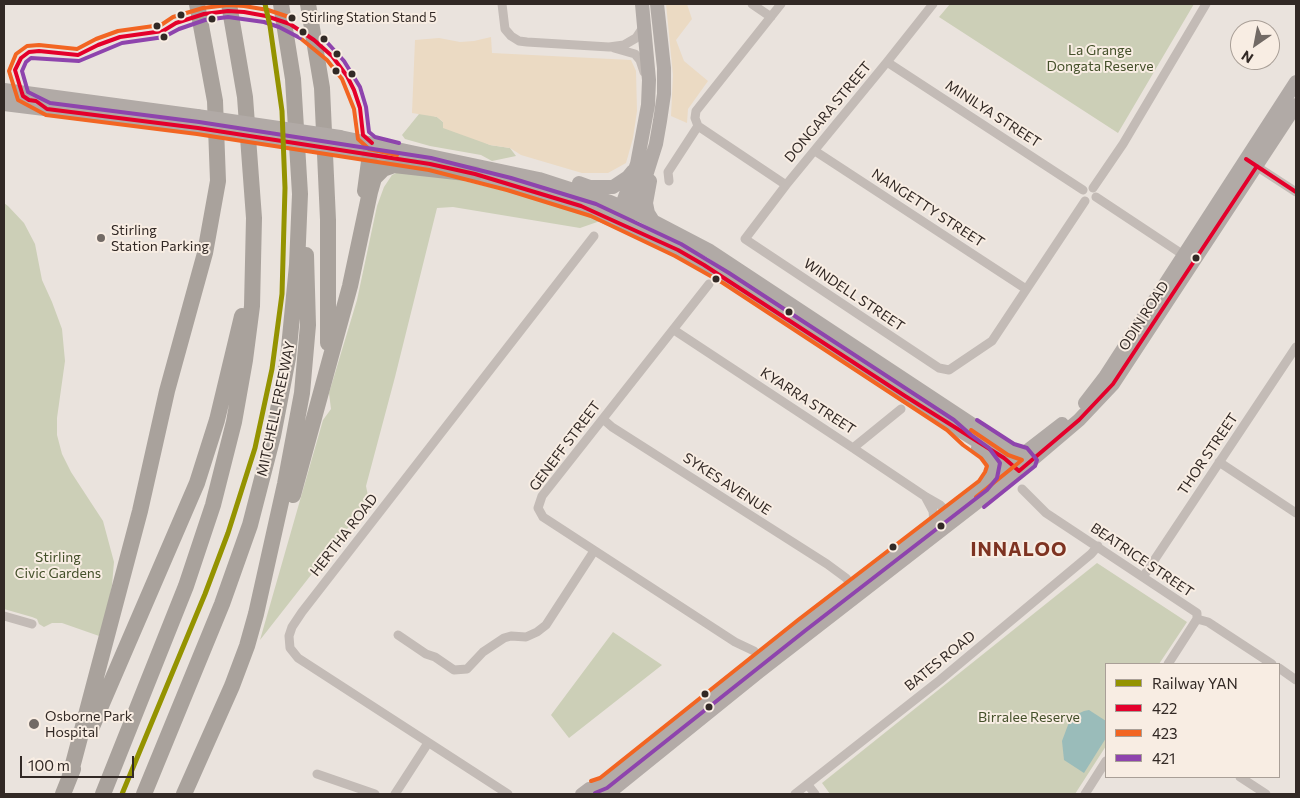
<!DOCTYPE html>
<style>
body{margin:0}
#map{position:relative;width:1300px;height:798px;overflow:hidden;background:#eae3dd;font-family:Commissioner,sans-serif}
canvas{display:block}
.frame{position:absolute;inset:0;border:5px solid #322925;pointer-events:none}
.legend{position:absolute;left:1105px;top:663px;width:175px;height:115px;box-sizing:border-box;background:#f8ede3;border:1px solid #a99f97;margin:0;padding:6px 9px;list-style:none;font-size:15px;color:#322925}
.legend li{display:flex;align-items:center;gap:10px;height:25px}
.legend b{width:25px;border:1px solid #a99f97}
.north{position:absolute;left:1230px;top:20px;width:50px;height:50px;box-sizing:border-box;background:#f8ede3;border:1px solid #a99f97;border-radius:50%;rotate:213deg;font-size:14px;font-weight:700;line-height:20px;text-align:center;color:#322925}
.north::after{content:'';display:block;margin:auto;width:18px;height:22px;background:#726a65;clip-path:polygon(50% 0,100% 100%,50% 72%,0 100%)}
.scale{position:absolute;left:20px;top:756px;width:114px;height:22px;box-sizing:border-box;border:2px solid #322925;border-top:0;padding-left:6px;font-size:15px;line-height:18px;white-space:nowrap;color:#322925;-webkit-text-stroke:4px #f8ede3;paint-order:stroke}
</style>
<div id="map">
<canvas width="1300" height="798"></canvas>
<div class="frame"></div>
<ul class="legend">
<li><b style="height:6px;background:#949300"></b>Railway YAN</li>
<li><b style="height:6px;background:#e4002b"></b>422</li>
<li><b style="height:6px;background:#f26522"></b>423</li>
<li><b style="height:6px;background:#8e44ad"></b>421</li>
</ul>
<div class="north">N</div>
<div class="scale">100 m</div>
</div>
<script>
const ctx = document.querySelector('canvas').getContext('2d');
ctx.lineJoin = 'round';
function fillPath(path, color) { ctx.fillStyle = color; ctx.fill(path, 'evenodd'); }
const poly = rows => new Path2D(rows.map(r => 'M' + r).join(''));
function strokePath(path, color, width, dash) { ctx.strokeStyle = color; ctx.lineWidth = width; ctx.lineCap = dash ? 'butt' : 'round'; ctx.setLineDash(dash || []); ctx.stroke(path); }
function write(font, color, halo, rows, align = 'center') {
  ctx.font = font + ' Commissioner,sans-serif'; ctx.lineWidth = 4; ctx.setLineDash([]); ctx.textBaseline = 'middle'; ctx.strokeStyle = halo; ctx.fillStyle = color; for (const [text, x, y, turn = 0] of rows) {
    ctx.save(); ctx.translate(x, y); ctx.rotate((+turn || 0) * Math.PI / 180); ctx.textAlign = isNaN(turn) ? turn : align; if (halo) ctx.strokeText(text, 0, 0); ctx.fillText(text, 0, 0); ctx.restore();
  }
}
fillPath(poly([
 [950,4,1194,4,1118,133,939,17],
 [419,114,427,114,437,117,443,122,490,145,510,148,516,156,492,161,481,155,430,146,405,139,402,135],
 [402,170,444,176,570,207,603,220,580,228,453,207,437,208,395,377,366,486,369,501,260,640,323,420,331,409,329,393,357,300,377,206,384,187,392,175],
 [4,203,8,206,24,223,35,244,42,280,52,302,62,329,65,361,57,418,57,435,62,454,71,472,103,521,114,562,112,585,102,637,62,623,52,623,44,627,39,624,37,619,32,617,4,609],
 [1097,563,1187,622,1159,664,1106,664,1106,746,1075,794,830,794,822,783],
 [613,632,662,665,569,738,551,715]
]), '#cccfb7');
fillPath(poly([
 [666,4,687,4,692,19,676,40,684,61,708,81,688,109,687,123,671,116,673,75],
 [491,37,492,53,631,60,636,71,637,111,633,138,626,163,608,173,582,173,521,155,510,148,490,145,443,128,443,122,437,117,412,113,415,40,439,38,460,42,474,41]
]), '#ebdac3');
fillPath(poly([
 [1089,710,1106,721,1106,738,1084,773,1064,760,1062,741,1071,717,1084,711]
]), '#9abcba');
strokePath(poly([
 [502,4,505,29,511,36,519,41,527,42,609,47,624,45,636,38,644,26],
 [752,4,771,17],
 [933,4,887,62,786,185,745,239,939,368,949,370,992,341,1085,201],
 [614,48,635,54,640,60,644,72],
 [887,62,1083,190],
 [698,126,786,185],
 [815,151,1026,289],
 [1253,164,1296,192],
 [669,181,668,172,698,126,695,118,696,111,781,4],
 [1093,188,1123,144,1206,4],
 [1096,197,1188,258],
 [709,284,542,496,538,508,543,517,735,642,754,651,763,662],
 [674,330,853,448,926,497,940,505,951,516],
 [603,419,612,427,827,564,846,578,855,589],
 [853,448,901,409],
 [1219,462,1296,513],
 [1022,489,1046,513,1197,613,1197,619],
 [926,498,933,511,934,523,937,527],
 [1143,577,1296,347],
 [4,616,32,624],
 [1197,619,1208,622,1272,664],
 [398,635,426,654,435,657,454,670,467,669,483,652,504,638,511,636,526,637,537,632,546,625,594,551],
 [1168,664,1197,619],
 [1279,668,1296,680],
 [317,774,375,794],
 [1240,777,1266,794],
 [808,785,815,794],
 [395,794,428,743],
 [508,794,298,658,290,648,289,636,292,627,302,612,594,236],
 [795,794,940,680,1091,554,1098,546],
 [1085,794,1106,761]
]), '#c3bbb6', 9);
strokePath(poly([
 [593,787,603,783,802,625,1012,463],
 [581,794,589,788,600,789],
 [609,794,760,672,1019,471]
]), '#b3aba7', 12);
strokePath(poly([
 [4,90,197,116],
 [4,104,198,128],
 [340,137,539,179,610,202,643,216,710,251,1011,450,1023,453,1031,461],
 [341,150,410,160],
 [465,172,581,206,678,250,726,278,905,396,1004,458,1019,471,1079,420,1113,384,1296,105],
 [650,181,646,203,648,213,653,221],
 [579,183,590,187,613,187,628,177,633,171],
 [618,216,637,164,648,105,649,80,642,4],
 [627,220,645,179,656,144,660,121,664,94,664,68,657,4],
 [1085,403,1105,377,1296,82],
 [978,448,985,453,994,465,991,475,983,485],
 [1018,458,1062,424]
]), '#b1aaa6', 14);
strokePath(poly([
 [308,4,322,88,328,220,328,343],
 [365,191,370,154],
 [293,495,350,286,370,192,374,178,383,169,394,165,475,174],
 [91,729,197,483,217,420,242,316],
 [69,779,140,511,167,391,205,253,218,181,215,101,197,4],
 [63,794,73,769],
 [103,794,186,586,213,505,234,422,245,360,252,306,254,218,245,97,229,4],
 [144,794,222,604,250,525,273,436,288,358,297,265,300,194,293,79,281,4],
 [184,794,232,686,247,646,256,614,285,484,302,393,308,325,306,255]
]), '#a9a29c', 16);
strokePath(poly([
 [197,116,340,137],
 [198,128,341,150]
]), '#b1aaa6', 14);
strokePath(poly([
 [47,109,198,128,430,164,475,174,581,206,678,250,704,265,905,396,1004,458,1019,471],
 [47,109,36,101,29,100,23,96,22,93,15,70,21,58,29,52,39,51,78,55,98,45,120,37,163,31,176,23,204,14,228,11,244,12,266,16,290,24,314,40,332,56,347,76,354,90,360,108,363,135,372,143],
 [1246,159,1296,192],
 [1019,471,1079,420,1113,384,1257,166]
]), '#e4002b', 4);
strokePath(poly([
 [292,18,268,10,244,6,228,5,203,8,173,17,161,25,118,31,96,39,77,49,39,45,27,46,16,54,9,71,18,100,46,115,197,134,429,170,507,190,591,216,675,256,723,283,947,430,963,445,981,458,987,466,985,472,979,481,798,620,600,778,591,781],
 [299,37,327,60,342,79,354,109,358,139,369,149,397,155],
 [971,430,1008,455,1022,460,976,497]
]), '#f26522', 4);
strokePath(poly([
 [300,38,279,27,264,22,228,17,205,20,179,29,164,37,122,43,79,61,31,58,26,62,22,71,28,92,50,103,199,122,431,158,511,178,596,204,681,244,729,273,954,420,971,435,989,448,1000,463,997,478,987,490,806,630,607,788,595,793],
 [324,39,344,61,360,87,366,107,369,132,375,137,399,143],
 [977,420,1014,444,1027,448,1037,460,1035,466,984,507]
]), '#8e44ad', 4);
strokePath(poly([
 [122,794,205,594,228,533,255,448,272,369,282,294,285,188,282,111,270,26,265,4]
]), '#949300', 5);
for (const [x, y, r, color] of [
 [181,15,4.5,"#322925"],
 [292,18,4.5,"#322925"],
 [212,19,4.5,"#322925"],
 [157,26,4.5,"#322925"],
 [303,32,4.5,"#322925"],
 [164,37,4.5,"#322925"],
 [324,39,4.5,"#322925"],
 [337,54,4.5,"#322925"],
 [336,71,4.5,"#322925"],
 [352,74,4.5,"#322925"],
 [101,238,5,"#726a65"],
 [1196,258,4.5,"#322925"],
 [716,279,4.5,"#322925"],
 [789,312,4.5,"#322925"],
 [941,526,4.5,"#322925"],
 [893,547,4.5,"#322925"],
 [705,694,4.5,"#322925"],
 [709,707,4.5,"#322925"],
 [34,724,6,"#726a65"]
]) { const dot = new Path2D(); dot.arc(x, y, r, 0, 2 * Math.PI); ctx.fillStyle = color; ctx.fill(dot); strokePath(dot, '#f8ede3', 2); }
write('13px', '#322925', '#f8ede3', [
 ["Stirling Station Stand 5",301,18]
], 'left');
write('14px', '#44502a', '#f8ede3', [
 ["La Grange",1100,50],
 ["Dongata Reserve",1100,66],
 ["Stirling",58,557],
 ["Civic Gardens",58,573],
 ["Birralee Reserve",1029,717]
]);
write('14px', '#322925', '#f8ede3', [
 ["DONGARA STREET",828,112,-50],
 ["MINILYA STREET",993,114,33],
 ["NANGETTY STREET",928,208,33],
 ["WINDELL STREET",854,295,34],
 ["ODIN ROAD",1144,316,-57],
 ["KYARRA STREET",808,401,33],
 ["MITCHELL FREEWAY",276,409,-78],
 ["GENEFF STREET",565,446,-53],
 ["THOR STREET",1208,454,-56],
 ["SYKES AVENUE",727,484,33],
 ["HERTHA ROAD",344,535,-52],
 ["BEATRICE STREET",1142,560,34],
 ["BATES ROAD",940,661,-39]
]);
write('14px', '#322925', '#f8ede3', [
 ["Stirling",111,230],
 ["Station Parking",111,246],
 ["Osborne Park",45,716],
 ["Hospital",45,732]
], 'left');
ctx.letterSpacing = '1px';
write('bold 19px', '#7e3321', '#f8ede3', [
 ["INNALOO",1019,550]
]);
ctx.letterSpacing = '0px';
</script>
